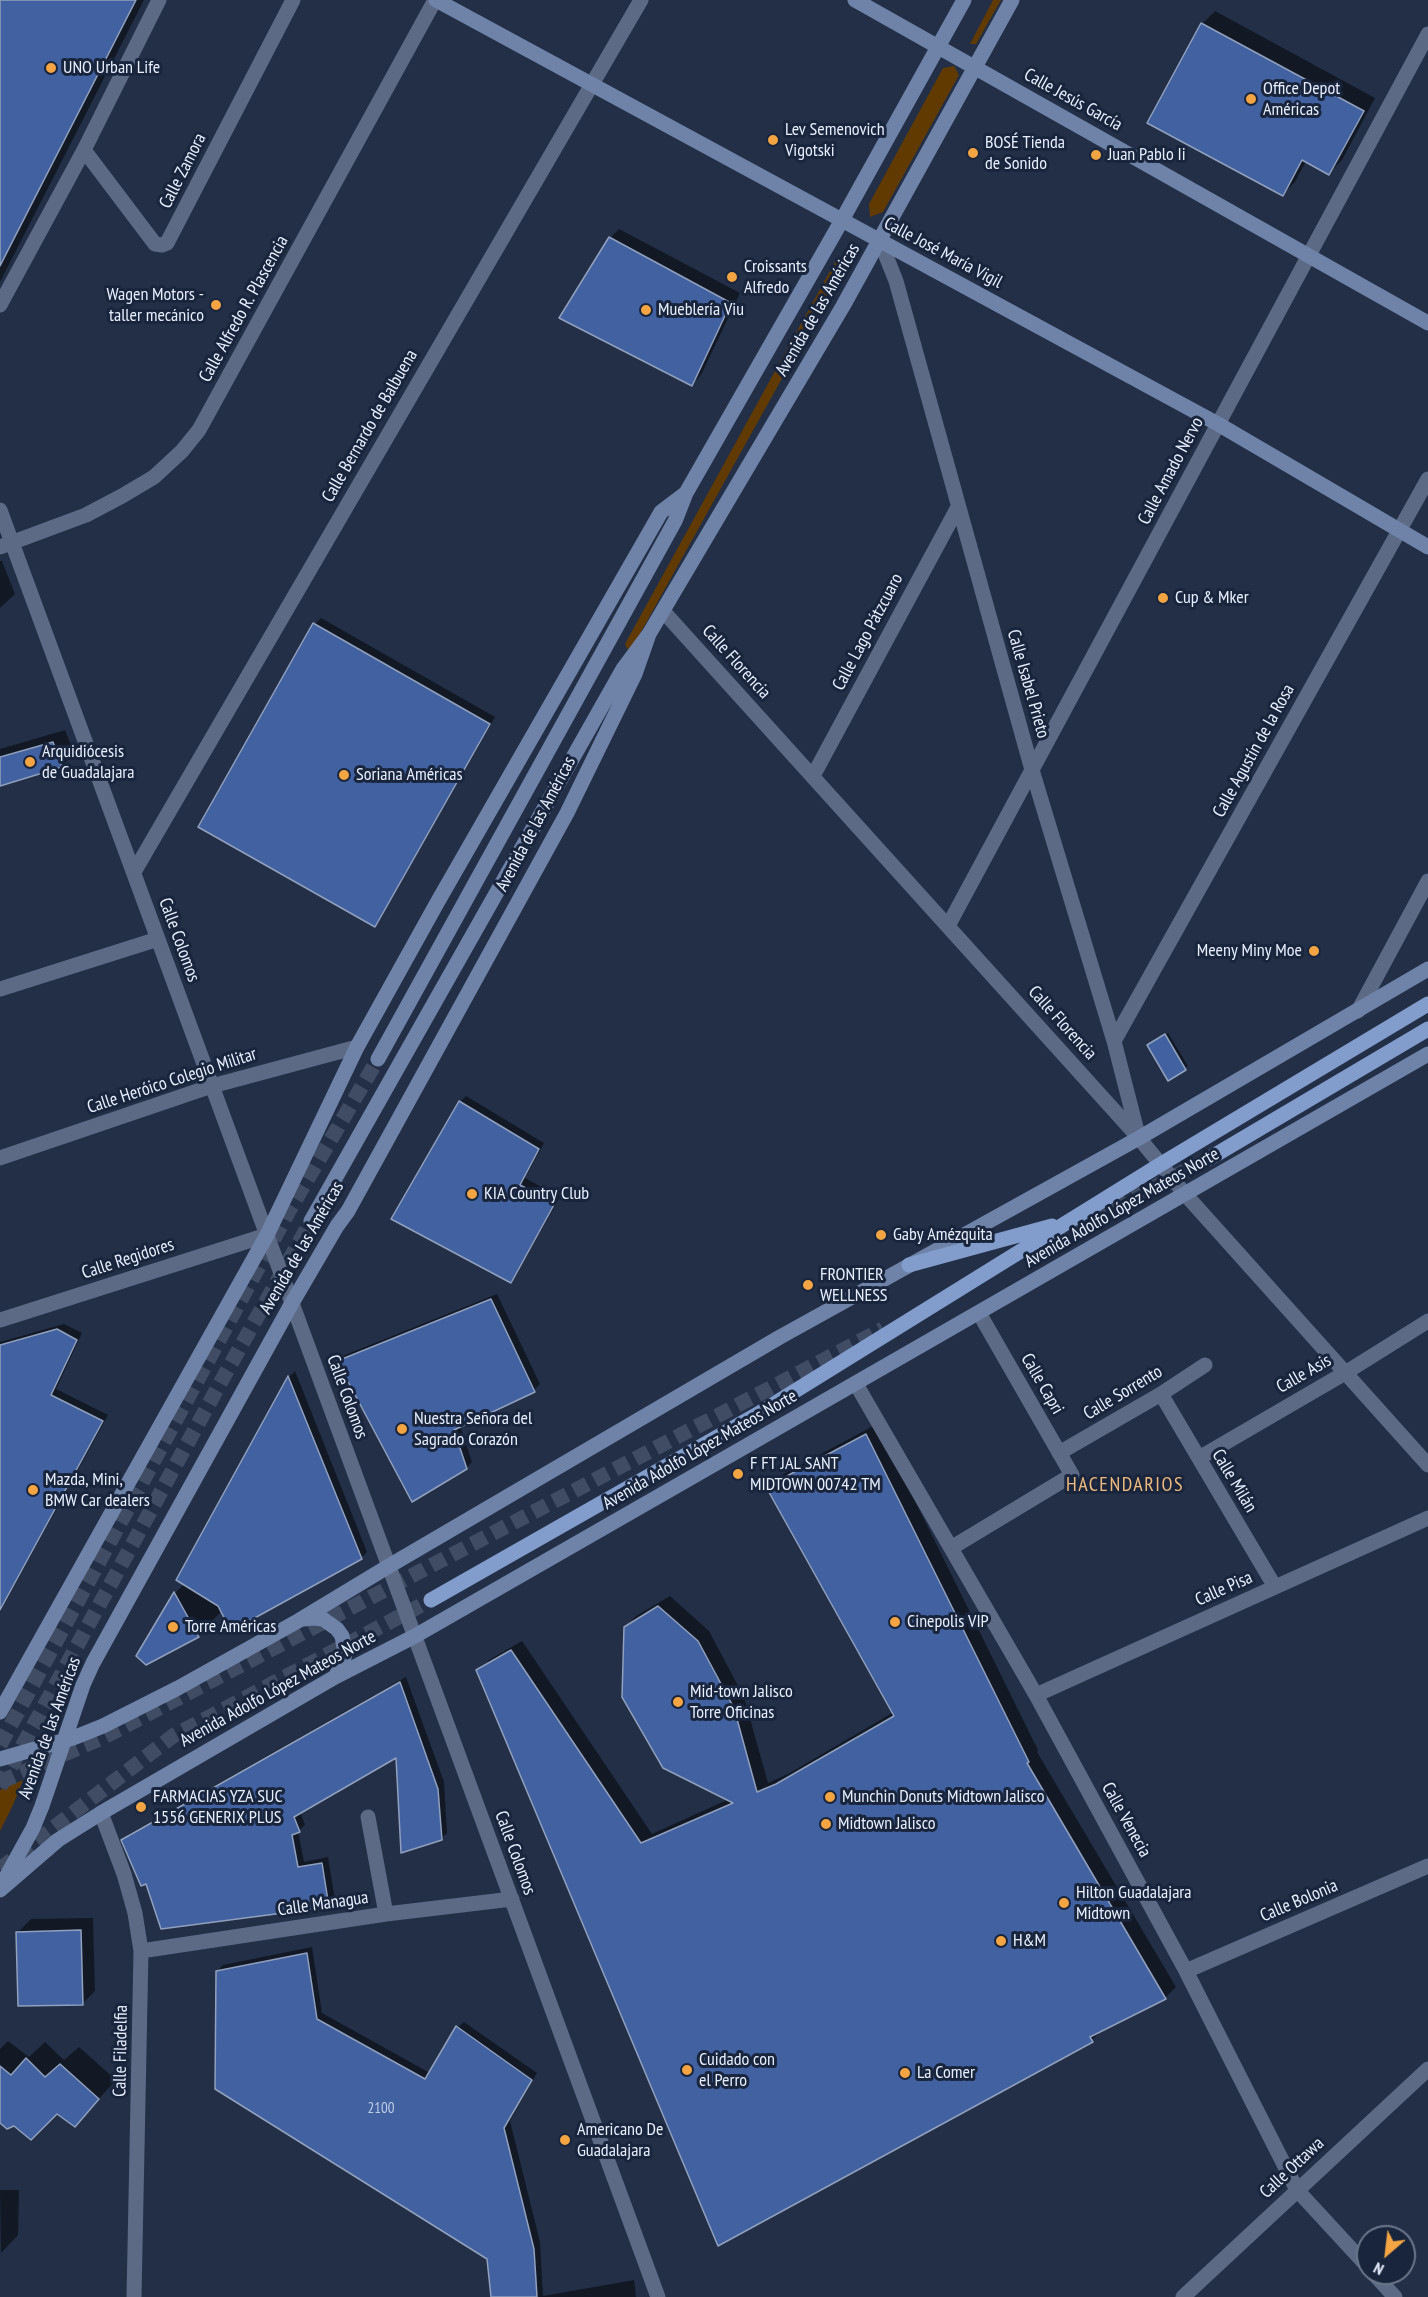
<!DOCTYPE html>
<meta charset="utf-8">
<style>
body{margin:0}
#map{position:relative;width:1428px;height:2297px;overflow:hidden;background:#222f47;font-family:"PT Sans Narrow",sans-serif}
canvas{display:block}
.north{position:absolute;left:1356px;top:2225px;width:60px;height:60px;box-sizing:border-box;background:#19253c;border:2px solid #6b768a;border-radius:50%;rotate:208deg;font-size:16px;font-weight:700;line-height:24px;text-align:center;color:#e7efff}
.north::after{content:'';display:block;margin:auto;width:21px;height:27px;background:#f3a443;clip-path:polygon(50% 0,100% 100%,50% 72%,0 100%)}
</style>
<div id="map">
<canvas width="1428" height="2297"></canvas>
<div class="north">N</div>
</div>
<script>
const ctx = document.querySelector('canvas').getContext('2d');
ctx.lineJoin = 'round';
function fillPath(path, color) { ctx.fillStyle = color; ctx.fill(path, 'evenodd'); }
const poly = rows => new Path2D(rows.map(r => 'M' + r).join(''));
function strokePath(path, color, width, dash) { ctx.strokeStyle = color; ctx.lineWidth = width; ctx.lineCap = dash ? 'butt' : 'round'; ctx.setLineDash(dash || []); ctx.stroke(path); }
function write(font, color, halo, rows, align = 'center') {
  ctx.font = font + ' "PT Sans Narrow",sans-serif'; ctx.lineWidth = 6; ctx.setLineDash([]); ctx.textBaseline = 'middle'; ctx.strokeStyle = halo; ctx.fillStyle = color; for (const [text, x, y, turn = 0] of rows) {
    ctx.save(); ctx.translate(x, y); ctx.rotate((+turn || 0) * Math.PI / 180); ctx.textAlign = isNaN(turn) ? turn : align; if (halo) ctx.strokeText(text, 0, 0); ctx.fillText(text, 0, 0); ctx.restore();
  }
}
fillPath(poly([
 [993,0,1001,0,976,44,970,44],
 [954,66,959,75,883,212,870,217,869,204,943,68],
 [841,261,844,267,632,648,627,649,625,644,835,262],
 [23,1780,13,1805,0,1831,0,1790]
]), '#613a01');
fillPath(poly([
 [0,0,144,0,0,282],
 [1215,11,1375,98,1342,160,1329,173,1306,161,1295,182,1282,195,1202,24],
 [619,229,740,293,701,375,692,385,610,238],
 [0,561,2,561,15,594,0,608],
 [321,618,495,717,380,919,374,925,315,624],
 [65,730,74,753,62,766,0,785,0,749],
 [1168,1033,1188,1066,1169,1079,1151,1042],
 [466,1096,544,1143,525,1178,560,1197,516,1275,510,1281,460,1102],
 [497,1294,540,1384,534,1390,460,1426,472,1462,466,1468,339,1361,345,1355],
 [64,1324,82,1333,56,1389,108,1415,0,1612,0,1342],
 [295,1371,367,1552,361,1558,222,1611,198,1635,138,1655,175,1593,184,1584,178,1580,289,1377],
 [877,1424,1038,1750,1037,1752,1176,1987,1165,1998,1103,2029,1092,2040,719,2243,478,1671,489,1660,522,1641,652,1834,729,1799,625,1627,636,1616,670,1596,709,1631,744,1697,768,1783,788,1774,894,1712,768,1488,778,1477],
 [406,1677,444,1782,447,1833,441,1839,398,1755,300,1811,305,1825,298,1831,304,1862,328,1857,335,1900,329,1906,147,1882,123,1840,129,1834],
 [93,1918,95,1991,82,2004,18,1932,31,1919],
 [312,1947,322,2013,430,2073,458,2027,464,2022,537,2073,510,2121,540,2242,543,2296,634,2280,636,2297,492,2297,488,2258,217,1971,223,1965],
 [8,2041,29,2057,45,2042,64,2060,79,2047,116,2080,75,2125,57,2112,14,2124,0,2121,0,2049],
 [0,2190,19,2190,18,2235,1,2253]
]), '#0007');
const building = poly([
 [0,0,136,0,0,266,0,0],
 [1201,23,1364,111,1329,175,1302,160,1283,196,1147,123,1201,23],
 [609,237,731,303,692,386,559,318,609,237],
 [313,623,490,724,375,927,198,827,313,623],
 [53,742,62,767,0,786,0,757,53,742],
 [1165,1034,1186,1070,1168,1081,1147,1045,1165,1034],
 [459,1101,539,1149,520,1185,555,1203,511,1283,391,1219,459,1101],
 [491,1299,535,1392,454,1430,467,1469,412,1502,337,1361,491,1299],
 [57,1329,77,1340,51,1395,103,1421,0,1610,0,1345,57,1329],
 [288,1376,362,1559,231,1631,218,1606,176,1580,288,1376],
 [866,1434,1029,1762,1027,1763,1166,1999,1090,2037,1093,2042,718,2246,476,1670,511,1650,641,1843,733,1803,663,1768,622,1697,624,1627,658,1606,698,1641,734,1708,757,1792,776,1784,894,1716,766,1487,866,1434],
 [174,1592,199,1637,146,1665,136,1656,174,1592],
 [400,1682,438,1789,442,1840,401,1853,396,1758,294,1817,300,1832,292,1835,298,1867,322,1863,329,1907,161,1929,146,1884,141,1886,121,1840,400,1682],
 [81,1930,83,2005,18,2006,16,1932,81,1930],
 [307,1953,317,2019,425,2079,456,2026,532,2080,504,2128,534,2249,537,2297,491,2297,487,2259,215,2089,216,1971,307,1953],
 [26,2058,45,2077,60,2064,99,2099,75,2127,57,2114,31,2140,14,2126,7,2129,0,2123,0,2066,11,2075,26,2058]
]);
fillPath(building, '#4161a0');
strokePath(building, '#91a0bd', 1.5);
strokePath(poly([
 [0,1745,290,1209,378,1059],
 [0,1787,223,1378,311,1221]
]), '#404c63', 15, [15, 8]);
strokePath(poly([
 [1032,1251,1210,1158],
 [0,1782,104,1737,883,1329],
 [0,1869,173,1736,431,1600]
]), '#404c63', 15, [15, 8]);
strokePath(poly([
 [84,150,155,244,162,245,167,243,293,0],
 [880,241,896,281,1032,770,1114,1041,1138,1135],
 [0,305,84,150,159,0],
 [0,510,658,2297],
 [0,547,86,515,122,496,154,477,182,451,199,430,435,0],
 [663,611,1139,1138,1185,1194,1428,1465],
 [813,776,958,507],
 [134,872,641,0],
 [948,926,1428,34],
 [0,989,158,939],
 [1358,1011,1428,881],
 [1114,1041,1428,479],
 [0,1158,212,1086,357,1047],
 [0,1320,267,1235],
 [856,1384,1036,1695,1186,1971,1297,2190,1368,2267],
 [1161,1394,1275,1587],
 [1059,1453,1161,1394,1205,1365],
 [1199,1458,1345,1373,1428,1321],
 [951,1548,1072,1475,979,1313],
 [1036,1695,1428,1518],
 [101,1813,124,1874,135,1913,141,1951,134,2297],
 [368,1817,386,1914],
 [141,1951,386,1914,512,1899],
 [1186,1971,1428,1866],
 [1373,2273,1395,2297],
 [1183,2297,1428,2069]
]), '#5c6a85', 15);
strokePath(poly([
 [436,0,1218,424,1428,547],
 [855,0,1428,323],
 [378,1059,675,521,686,493,842,220,964,0],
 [311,1221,623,669,649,634,843,306,1012,0],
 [303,1619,314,1618,323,1619,337,1629,342,1636,345,1653,343,1662,335,1677],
 [0,1712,267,1235,357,1047,437,903,661,512,686,493],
 [0,1759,73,1738,103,1726,178,1688,298,1621,389,1566,780,1337,1139,1138,1428,969],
 [5,1879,33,1828,42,1806,83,1685,93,1663,292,1303,337,1226,348,1211,567,813,635,674,649,634],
 [0,1890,58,1840,101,1813,335,1677,415,1636,734,1453,1428,1054]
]), '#6f83a8', 15);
strokePath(poly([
 [1210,1158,1428,1029],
 [909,1265,1052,1226],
 [431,1600,756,1415,1161,1164,1428,1004]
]), '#829ccc', 15);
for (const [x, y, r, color] of [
 [51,68,6,"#f3a443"],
 [1251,99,6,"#f3a443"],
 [773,140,6,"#f3a443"],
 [973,153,6,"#f3a443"],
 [1096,155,6,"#f3a443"],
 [732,277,6,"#f3a443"],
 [216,305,6,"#f3a443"],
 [646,310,6,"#f3a443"],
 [1163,598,6,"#f3a443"],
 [30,762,6,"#f3a443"],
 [344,775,6,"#f3a443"],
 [1314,951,6,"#f3a443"],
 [472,1194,6,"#f3a443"],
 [881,1235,6,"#f3a443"],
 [808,1285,6,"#f3a443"],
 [402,1429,6,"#f3a443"],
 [738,1474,6,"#f3a443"],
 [33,1490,6,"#f3a443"],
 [895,1622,6,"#f3a443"],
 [173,1627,6,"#f3a443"],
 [678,1702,6,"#f3a443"],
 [830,1797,6,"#f3a443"],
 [141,1807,6,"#f3a443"],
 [826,1824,6,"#f3a443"],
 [1064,1903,6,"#f3a443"],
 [1001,1941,6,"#f3a443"],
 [687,2070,6,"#f3a443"],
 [905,2073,6,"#f3a443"],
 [565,2140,6,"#f3a443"]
]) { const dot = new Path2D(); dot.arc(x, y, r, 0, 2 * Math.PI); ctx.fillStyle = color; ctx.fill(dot); strokePath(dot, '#19253c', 2); }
write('15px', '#becce7', null, [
 ["2100",381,2109]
]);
write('18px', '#e7efff', '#19253c', [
 ["UNO Urban Life",63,68],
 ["Office Depot",1263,89],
 ["Américas",1263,110],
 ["Lev Semenovich",785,130],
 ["Vigotski",785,151],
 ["BOSÉ Tienda",985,143],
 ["de Sonido",985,164],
 ["Juan Pablo Ii",1108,155],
 ["Croissants",744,267],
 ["Alfredo",744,288],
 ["Wagen Motors -",204,295,"right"],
 ["taller mecánico",204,316,"right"],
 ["Mueblería Viu",658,310],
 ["Cup & Mker",1175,598],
 ["Arquidiócesis",42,752],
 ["de Guadalajara",42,773],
 ["Soriana Américas",356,775],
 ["Meeny Miny Moe",1302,951,"right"],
 ["KIA Country Club",484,1194],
 ["Gaby Amézquita",893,1235],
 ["FRONTIER",820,1275],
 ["WELLNESS",820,1296],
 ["Nuestra Señora del",414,1419],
 ["Sagrado Corazón",414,1440],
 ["F FT JAL SANT",750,1464],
 ["MIDTOWN 00742 TM",750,1485],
 ["Mazda, Mini,",45,1480],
 ["BMW Car dealers",45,1501],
 ["Cinepolis VIP",907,1622],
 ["Torre Américas",185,1627],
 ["Mid-town Jalisco",690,1692],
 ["Torre Oficinas",690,1713],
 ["FARMACIAS YZA SUC",153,1797],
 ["1556 GENERIX PLUS",153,1818],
 ["Munchin Donuts Midtown Jalisco",842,1797],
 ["Midtown Jalisco",838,1824],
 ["Hilton Guadalajara",1076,1893],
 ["Midtown",1076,1914],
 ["H&M",1013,1941],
 ["Cuidado con",699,2060],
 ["el Perro",699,2081],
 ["La Comer",917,2073],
 ["Americano De",577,2130],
 ["Guadalajara",577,2151]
], 'left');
write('18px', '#e7efff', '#19253c', [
 ["Calle Jesús García",1073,100,29],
 ["Calle Zamora",183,171,-63],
 ["Calle José María Vigil",943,253,28],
 ["Calle Alfredo R. Plascencia",244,309,-61],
 ["Avenida de las Américas",818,310,-60],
 ["Calle Bernardo de Balbuena",370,426,-60],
 ["Calle Amado Nervo",1171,471,-62],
 ["Calle Lago Pátzcuaro",868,632,-62],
 ["Calle Florencia",736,662,48],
 ["Calle Isabel Prieto",1028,684,74],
 ["Calle Agustín de la Rosa",1254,751,-61],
 ["Avenida de las Américas",536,824,-62],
 ["Calle Colomos",179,940,70],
 ["Calle Florencia",1062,1023,48],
 ["Calle Heróico Colegio Militar",172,1081,-18],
 ["Avenida Adolfo López Mateos Norte",1122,1208,-30],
 ["Avenida de las Américas",302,1248,-60],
 ["Calle Regidores",128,1259,-18],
 ["Calle Asis",1304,1374,-30],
 ["Calle Capri",1042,1384,60],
 ["Calle Sorrento",1123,1393,-31],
 ["Calle Colomos",347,1397,70],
 ["Avenida Adolfo López Mateos Norte",700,1450,-30],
 ["Calle Milán",1234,1481,59],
 ["Calle Pisa",1224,1589,-24],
 ["Avenida Adolfo López Mateos Norte",278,1689,-29],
 ["Avenida de las Américas",50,1728,-70],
 ["Calle Venecia",1126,1820,61],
 ["Calle Colomos",515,1853,70],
 ["Calle Bolonia",1299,1901,-23],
 ["Calle Managua",323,1904,-8],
 ["Calle Filadelfia",121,2051,-89],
 ["Calle Ottawa",1292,2168,-43]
]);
ctx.letterSpacing = '1.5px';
write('20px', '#f0b97d', '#19253c', [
 ["HACENDARIOS",1125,1485]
]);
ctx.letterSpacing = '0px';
</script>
